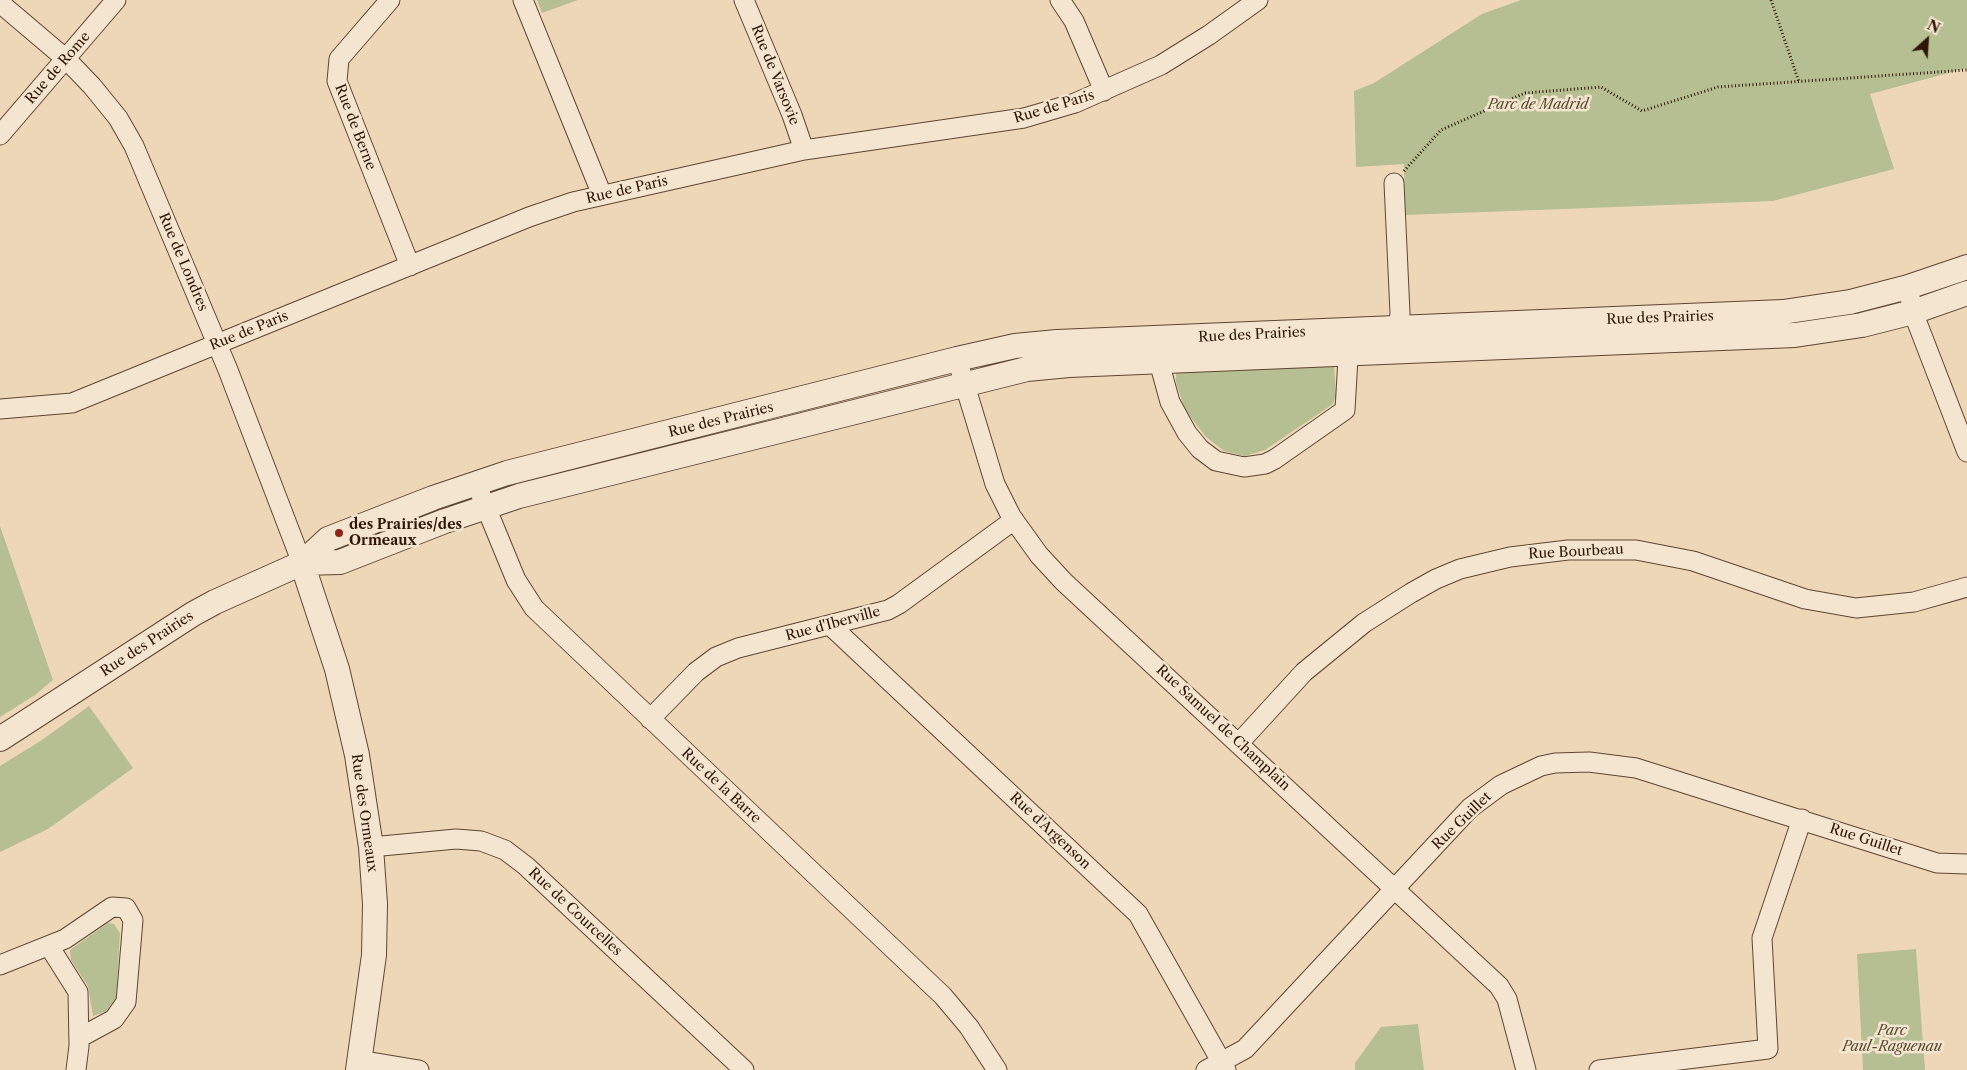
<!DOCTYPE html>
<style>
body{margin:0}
#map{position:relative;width:1967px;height:1070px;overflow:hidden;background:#eed7b7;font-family:"Libre Caslon Text",serif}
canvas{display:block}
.north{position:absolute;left:1902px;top:15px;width:50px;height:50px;-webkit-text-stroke:4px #f4e5d0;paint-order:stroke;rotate:26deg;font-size:14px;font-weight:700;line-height:20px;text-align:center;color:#2f1606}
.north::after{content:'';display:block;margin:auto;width:18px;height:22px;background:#2f1606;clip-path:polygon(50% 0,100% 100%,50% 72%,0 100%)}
</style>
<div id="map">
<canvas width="1967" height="1070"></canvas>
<div class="north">N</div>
</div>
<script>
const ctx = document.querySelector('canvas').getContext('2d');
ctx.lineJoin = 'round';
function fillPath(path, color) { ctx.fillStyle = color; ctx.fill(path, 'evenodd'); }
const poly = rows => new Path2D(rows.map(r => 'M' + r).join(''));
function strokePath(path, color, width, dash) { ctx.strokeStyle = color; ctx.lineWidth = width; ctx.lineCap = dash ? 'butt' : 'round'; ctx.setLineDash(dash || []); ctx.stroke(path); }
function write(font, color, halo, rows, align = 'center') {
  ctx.font = font + ' "Libre Caslon Text",serif'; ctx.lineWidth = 5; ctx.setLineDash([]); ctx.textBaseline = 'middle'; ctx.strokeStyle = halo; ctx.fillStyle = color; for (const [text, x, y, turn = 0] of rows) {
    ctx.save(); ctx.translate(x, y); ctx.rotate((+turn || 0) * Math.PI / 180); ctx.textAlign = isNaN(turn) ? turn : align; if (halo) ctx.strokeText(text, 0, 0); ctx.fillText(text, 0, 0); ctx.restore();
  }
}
fillPath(poly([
 [537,0,578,0,542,13],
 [1521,0,1967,0,1967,68,1870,94,1894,169,1773,201,1405,215,1404,164,1356,167,1354,91,1374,83,1482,14],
 [1334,364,1336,396,1333,404,1265,450,1245,456,1224,451,1206,437,1185,410,1176,382,1176,370],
 [0,526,53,680,35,695,0,717],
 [89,706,133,768,48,829,0,852,0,766,42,740],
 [108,923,114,924,120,933,116,1000,112,1009,93,1016,88,986,71,960,70,950],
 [1916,949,1925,1070,1863,1070,1857,954],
 [1418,1024,1424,1070,1355,1070,1355,1063,1381,1027]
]), '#b5bf92');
const minor = poly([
 [390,0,339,59,337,81,410,266],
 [523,0,602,195],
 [744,0,792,115,804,150],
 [1060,0,1074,21,1104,91],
 [0,3,66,59,92,86,118,118,134,146,228,370,302,563],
 [0,135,116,0],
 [1394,183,1400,313,1397,341],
 [1908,287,1913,312,1967,452],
 [1159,350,1159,362,1170,402,1187,433,1200,449,1216,461,1244,467,1265,464,1275,459,1345,410,1348,358,1346,340],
 [957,359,995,484,1011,516,1039,555,1064,582,1499,986,1507,999,1526,1070],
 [0,409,72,403,529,217,573,202,804,150,1024,118,1075,103,1161,65,1209,35,1258,0],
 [481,495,516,580,534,608,943,996,969,1027,997,1070],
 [831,626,1138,914,1226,1070],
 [650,719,696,672,716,657,738,648,888,610,899,604,1014,520],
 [1239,743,1304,672,1364,623,1411,593,1436,579,1460,569,1510,557,1568,550,1636,550,1693,561,1805,599,1856,608,1914,602,1967,587],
 [371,847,456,839,481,841,505,850,526,866,744,1070],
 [49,946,78,992,79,1046,76,1070],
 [0,965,65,939,112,907,126,908,133,920,126,1002,114,1019,79,1038],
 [359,1060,419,1070],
 [1206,1070,1245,1049,1470,808,1501,785,1541,766,1555,763,1589,762,1636,768,1937,863,1967,864],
 [1599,1070,1768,1049,1762,938,1802,819]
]);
const tertiary = poly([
 [302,563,340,562,445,521,519,496,1027,369,1069,365,1795,335,1862,325,1913,312,1967,293],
 [302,563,337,669,357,755,371,847,375,904,374,955,358,1070],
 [0,739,193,614,215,602,302,563,328,539,433,498,507,473,957,359,1015,346,1057,342,1783,312,1850,302,1908,287,1967,267]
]);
strokePath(minor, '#5f4632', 21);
strokePath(tertiary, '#5f4632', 26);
strokePath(poly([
 [1771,0,1799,82],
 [1404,171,1441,130,1525,93,1601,87,1642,111,1718,87,1967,70]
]), '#2f1606', 3, [1, 2.5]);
strokePath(minor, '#f4e5d0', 19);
strokePath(tertiary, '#f4e5d0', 24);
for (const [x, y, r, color] of [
 [339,533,5,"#8f2418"]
]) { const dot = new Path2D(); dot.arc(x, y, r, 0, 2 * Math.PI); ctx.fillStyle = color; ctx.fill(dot); strokePath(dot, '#f4e5d0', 2); }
write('14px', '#2f1606', '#f4e5d0', [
 ["Rue de Rome",58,68,-49],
 ["Rue de Varsovie",775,75,68],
 ["Rue de Paris",1054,107,-17],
 ["Rue de Berne",355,127,69],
 ["Rue de Paris",627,190,-13],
 ["Rue de Londres",183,262,67],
 ["Rue des Prairies",1660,318,-2],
 ["Rue de Paris",249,331,-22],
 ["Rue des Prairies",1252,335,-3],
 ["Rue des Prairies",721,420,-14],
 ["Rue Bourbeau",1576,552,-3],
 ["Rue d'Iberville",833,624,-15],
 ["Rue des Prairies",147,644,-33],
 ["Rue Samuel de Champlain",1223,728,43],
 ["Rue de la Barre",721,786,43],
 ["Rue des Ormeaux",364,813,82],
 ["Rue Guillet",1462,821,-44],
 ["Rue d'Argenson",1050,831,43],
 ["Rue Guillet",1866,840,18],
 ["Rue de Courcelles",575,912,43]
]);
write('italic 14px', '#574930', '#f4e5d0', [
 ["Parc de Madrid",1538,105],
 ["Parc",1892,1031],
 ["Paul-Raguenau",1892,1047]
]);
write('bold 14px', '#2f1606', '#f4e5d0', [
 ["des Prairies/des",349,525],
 ["Ormeaux",349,541]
], 'left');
</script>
